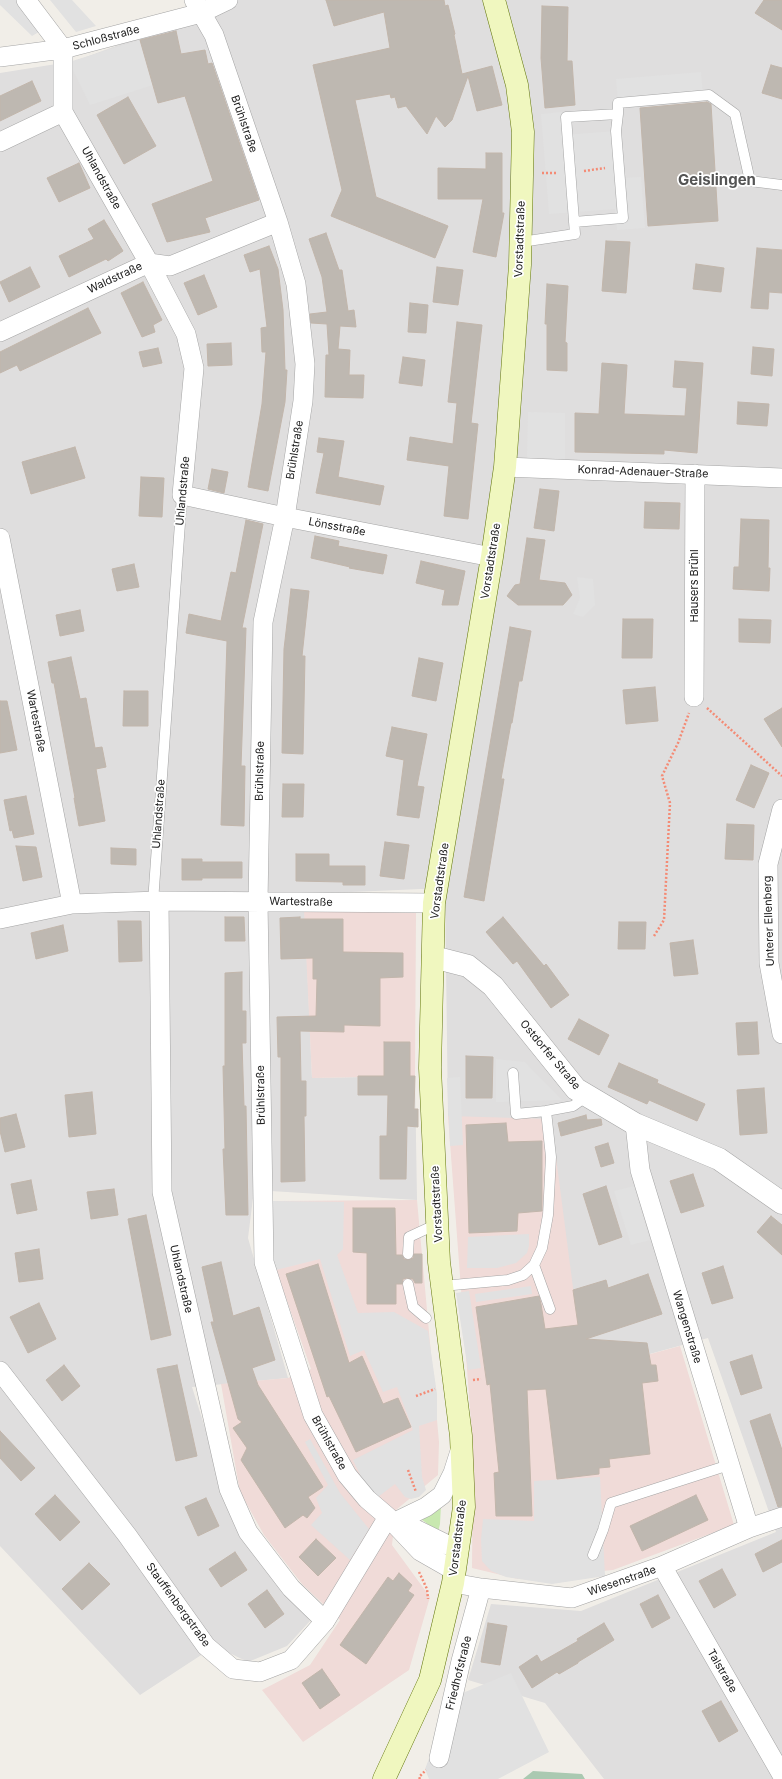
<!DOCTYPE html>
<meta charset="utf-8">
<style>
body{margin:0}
canvas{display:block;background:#f1eee8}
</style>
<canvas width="782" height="1779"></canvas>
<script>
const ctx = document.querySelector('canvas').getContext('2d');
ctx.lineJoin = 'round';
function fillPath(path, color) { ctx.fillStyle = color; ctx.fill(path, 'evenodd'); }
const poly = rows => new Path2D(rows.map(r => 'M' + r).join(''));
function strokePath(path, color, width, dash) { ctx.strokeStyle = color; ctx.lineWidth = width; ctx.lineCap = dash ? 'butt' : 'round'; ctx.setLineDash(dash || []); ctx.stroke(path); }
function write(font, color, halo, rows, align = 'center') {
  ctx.font = font + ' Inter,sans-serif'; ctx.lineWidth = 3.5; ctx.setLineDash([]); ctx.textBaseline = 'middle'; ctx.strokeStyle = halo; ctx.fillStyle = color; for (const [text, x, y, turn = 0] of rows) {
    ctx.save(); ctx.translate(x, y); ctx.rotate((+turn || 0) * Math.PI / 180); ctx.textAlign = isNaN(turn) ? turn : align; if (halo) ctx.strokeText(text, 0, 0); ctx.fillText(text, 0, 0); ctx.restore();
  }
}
fillPath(poly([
 [209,0,782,0,782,1779,604,1779,545,1703,468,1680,491,1604,581,1611,776,1532,708,1338,584,1372,448,1116,445,888,304,894,312,1078,415,1076,417,1200,254,1190,248,1238,288,1378,192,1387,237,1529,310,1621,287,1646,248,1662,215,1646,140,1695,0,1546,0,73,75,61,214,10]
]), '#dfdede');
fillPath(poly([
 [304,909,416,913,415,1076,312,1078],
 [448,1116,551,1119,584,1372,680,1346,734,1525,613,1570,518,1579,472,1568,473,1449],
 [417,1200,439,1442,438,1475,396,1510,392,1545,430,1597,409,1670,303,1742,262,1690,310,1665,340,1620,302,1584,264,1535,240,1492,221,1384,288,1378,311,1369,276,1270,273,1201]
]), '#f0dbd8');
fillPath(poly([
 [441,1505,440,1524,438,1532,421,1519,434,1513]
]), '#c8e8b0');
fillPath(poly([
 [533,1771,582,1774,585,1779,523,1779]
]), '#aac9b1');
fillPath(poly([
 [0,0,16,0,44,29,32,36,0,5],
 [50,0,72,0,96,26,76,32],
 [140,40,153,85,90,105,69,62],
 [701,72,703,96,618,103,616,79],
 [562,112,564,135,616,131,620,178,641,177,645,228,617,230,615,209,549,214,541,114],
 [528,412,565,413,565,459,527,458],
 [577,577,593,579,595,605,583,617,573,614,580,598],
 [496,1059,525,1062,562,1100,496,1102],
 [460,1077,463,1145,450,1146,447,1078],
 [634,1186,650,1240,631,1245,614,1191],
 [273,1201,344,1202,343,1249,337,1255,358,1313,394,1312,428,1331,437,1394,437,1420,419,1426,422,1477,426,1490,419,1497,411,1499,405,1497,395,1484,378,1497,363,1481,353,1460,413,1430,397,1387,383,1392,364,1350,350,1356,320,1259,276,1270,272,1261],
 [529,1234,529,1246,527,1253,516,1263,497,1268,467,1268,468,1237],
 [531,1286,532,1294,476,1302,475,1294],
 [469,1291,481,1368,468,1370,456,1293],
 [310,1439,340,1493,369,1529,350,1560,311,1525,322,1513,316,1498,328,1485,305,1442],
 [600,1477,605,1576,552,1584,506,1577,491,1571,482,1561,481,1539,483,1519,534,1521,534,1481],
 [511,1673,549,1752,498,1779,429,1779,425,1769,453,1697]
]), '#e1e1e1');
const building = poly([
 [326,0,444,0,445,6,448,5,455,34,454,35,462,74,492,66,502,105,477,111,468,76,452,120,445,127,436,116,427,134,406,106,398,108,395,97,391,98,390,94,355,100,376,197,448,226,435,258,331,216,342,190,313,65,390,48,384,12,334,26,326,0],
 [764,0,782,0,782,30,755,13,764,0],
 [542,6,568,7,567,61,572,61,575,105,545,108,541,58,542,6],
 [176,31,181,54,205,50,208,64,212,63,259,200,205,218,210,232,167,242,152,204,213,181,185,96,158,103,140,40,176,31],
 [771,65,782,68,782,99,762,93,771,65],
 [32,81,41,101,0,121,0,96,32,81],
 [128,97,156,146,124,164,97,115,128,97],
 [707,102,711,104,718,221,648,226,640,108,707,102],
 [486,153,502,153,502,213,504,213,496,257,473,252,483,199,438,199,438,168,486,169,486,153],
 [79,163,90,188,59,202,47,178,79,163],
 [104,220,123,251,108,261,106,259,69,277,59,256,94,239,88,229,104,220],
 [326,233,339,270,342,270,348,311,354,310,356,327,340,326,338,349,350,350,349,375,364,375,363,398,325,397,326,355,329,355,327,324,311,323,310,314,327,312,322,277,309,239,326,233],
 [606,241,630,242,626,293,602,291,606,241],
 [269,246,278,269,283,310,285,370,287,370,285,402,268,491,248,487,262,404,266,352,262,352,261,328,267,327,260,269,250,272,244,255,269,246],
 [757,248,782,250,782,293,769,292,768,309,751,308,757,248],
 [696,264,724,268,721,292,693,289,696,264],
 [30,267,40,287,9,302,0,282,30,267],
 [437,267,463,270,458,305,433,302,437,267],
 [204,275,217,307,198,315,184,283,204,275],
 [143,282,162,320,153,325,155,332,142,337,121,293,143,282],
 [547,284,568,286,565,342,567,343,567,371,547,370,547,324,545,324,547,284],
 [410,303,428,305,426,333,408,332,410,303],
 [88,308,101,333,20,371,17,365,0,373,0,352,88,308],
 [457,322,482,325,471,423,478,424,468,519,444,516,449,466,407,460,410,437,453,444,457,403,448,402,457,322],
 [231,343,232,365,208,366,207,344,231,343],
 [753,347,774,349,772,376,751,374,753,347],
 [158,348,162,363,143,367,139,352,158,348],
 [403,357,425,360,422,386,399,383,403,357],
 [675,361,703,363,697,453,664,450,664,454,575,452,575,413,599,414,602,363,627,365,624,414,685,416,687,388,673,387,675,361],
 [738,402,769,404,767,426,737,424,738,402],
 [319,438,344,441,338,477,384,486,380,505,316,493,324,453,317,452,319,438],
 [75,447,85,478,31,494,22,462,75,447],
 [212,469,228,472,224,493,208,489,212,469],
 [141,477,164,478,162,517,139,516,141,477],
 [540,489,559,491,554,531,534,528,540,489],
 [645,502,680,503,679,529,644,528,645,502],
 [741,519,769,520,768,568,770,568,769,591,733,589,734,567,739,567,741,519],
 [246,520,263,524,242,628,246,628,241,766,245,766,244,826,221,825,227,641,186,633,189,614,221,621,231,572,236,573,246,520],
 [315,536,339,541,338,546,387,555,383,574,349,568,350,567,311,558,315,536],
 [527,538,545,540,539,580,565,583,572,595,563,605,518,605,507,596,515,585,520,584,527,538],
 [421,561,465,571,458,605,442,605,445,590,416,583,421,561],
 [134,564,139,587,117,591,112,569,134,564],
 [291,589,309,591,302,656,305,656,303,754,282,753,284,649,291,589],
 [80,610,84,631,60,636,56,615,80,610],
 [623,619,653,619,652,658,622,658,623,619],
 [739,619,771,620,770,643,739,642,739,619],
 [510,627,531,631,522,681,519,681,512,723,511,723,501,779,504,779,484,901,464,897,510,627],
 [71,657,80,699,86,698,95,748,102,747,106,767,96,769,105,821,79,826,74,798,75,798,54,683,52,683,48,662,71,657],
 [419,658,443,663,436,701,412,696,419,658],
 [655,687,658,721,626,724,623,690,655,687],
 [124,691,148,691,148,726,123,726,124,691],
 [0,701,7,701,17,750,0,753,0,701],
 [782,708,782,747,764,719,782,708],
 [392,727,427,734,417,786,424,787,419,818,397,815,404,760,386,756,392,727],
 [751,765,769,773,754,808,736,800,751,765],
 [283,784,304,784,303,817,282,817,283,784],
 [26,796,34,834,14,838,12,830,10,831,4,800,26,796],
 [727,824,754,825,753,860,725,859,727,824],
 [385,842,409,845,404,879,380,876,385,842],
 [16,846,36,847,42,877,23,881,16,846],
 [111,848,136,849,136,865,111,864,111,848],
 [296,854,329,854,329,866,365,866,365,885,343,885,343,882,296,881,296,854],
 [182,859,202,859,202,862,242,862,242,878,202,878,202,880,182,880,182,859],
 [225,917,244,917,245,941,225,941,225,917],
 [300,917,300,919,343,919,343,952,403,953,403,977,380,978,380,1026,344,1025,344,1032,300,1031,301,1081,306,1081,306,1116,304,1116,305,1181,281,1182,281,1057,278,1057,277,1017,316,1016,317,979,313,979,313,958,281,959,280,918,300,917],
 [503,917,544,966,546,964,569,995,551,1008,517,961,513,964,486,932,503,917],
 [118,921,141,921,142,961,119,962,118,921],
 [619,922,646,922,645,949,618,949,619,922],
 [63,925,68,951,36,959,31,933,63,925],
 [693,940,698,974,674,976,670,943,693,940],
 [242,972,242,1011,246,1011,246,1043,242,1043,244,1106,246,1106,248,1215,226,1215,223,1149,225,1149,223,1066,225,1066,225,973,242,972],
 [579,1019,609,1035,599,1055,568,1039,579,1019],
 [757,1022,759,1054,738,1055,736,1023,757,1022],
 [384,1042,410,1042,410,1076,415,1076,414,1109,418,1109,418,1127,407,1126,406,1179,380,1179,380,1136,387,1136,388,1095,358,1095,358,1076,384,1076,384,1042],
 [466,1056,493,1057,492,1098,466,1098,466,1056],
 [619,1063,658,1080,657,1083,705,1104,697,1121,649,1100,647,1104,608,1087,619,1063],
 [764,1088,767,1133,740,1135,737,1090,764,1088],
 [92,1092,96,1134,69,1137,65,1095,92,1092],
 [16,1114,25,1147,5,1152,0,1131,0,1118,16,1114],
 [586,1115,587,1120,601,1119,602,1125,561,1136,558,1123,586,1115],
 [506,1123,508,1142,542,1141,542,1211,518,1213,517,1231,469,1233,466,1125,506,1123],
 [608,1143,614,1163,601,1167,595,1147,608,1143],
 [693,1174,704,1206,681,1213,670,1181,693,1174],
 [31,1180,37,1210,17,1214,11,1184,31,1180],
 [606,1186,622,1237,599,1245,583,1194,606,1186],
 [114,1189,118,1215,91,1219,87,1192,114,1189],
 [353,1208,395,1208,396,1255,402,1255,404,1259,408,1260,413,1258,414,1254,422,1254,422,1283,415,1283,413,1279,407,1278,403,1279,402,1284,396,1284,396,1304,367,1304,367,1253,353,1252,353,1208],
 [146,1215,171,1335,151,1340,128,1219,146,1215],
 [771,1216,782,1225,782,1255,757,1232,771,1216],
 [39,1249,43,1279,19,1282,15,1253,39,1249],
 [221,1262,233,1316,259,1307,275,1360,252,1368,258,1385,323,1487,308,1497,315,1508,307,1518,303,1515,285,1528,241,1460,247,1448,233,1428,242,1422,238,1419,211,1322,214,1322,202,1267,221,1262],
 [318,1264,349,1363,362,1356,383,1404,398,1398,411,1427,356,1452,329,1396,327,1397,286,1274,318,1264],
 [723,1266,733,1298,712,1304,702,1273,723,1266],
 [648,1274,662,1314,586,1339,647,1343,651,1365,656,1365,658,1381,642,1383,650,1454,609,1459,610,1467,599,1468,599,1474,557,1479,546,1389,527,1390,532,1516,496,1516,494,1473,499,1472,490,1384,487,1385,476,1307,539,1296,541,1304,545,1329,578,1325,573,1290,606,1280,608,1288,648,1274],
 [39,1303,56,1339,28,1353,10,1317,39,1303],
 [752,1355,762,1388,741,1395,730,1362,752,1355],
 [64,1365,80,1386,62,1401,46,1380,64,1365],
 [177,1365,197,1456,176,1461,157,1369,177,1365],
 [770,1414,782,1450,782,1506,778,1507,750,1421,770,1414],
 [0,1431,35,1468,21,1481,0,1458,0,1431],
 [55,1495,80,1522,60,1541,35,1514,55,1495],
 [696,1495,708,1520,642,1551,630,1526,696,1495],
 [206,1498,219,1526,198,1536,185,1507,206,1498],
 [316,1539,336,1558,318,1576,299,1557,316,1539],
 [782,1540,782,1562,763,1572,755,1554,782,1540],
 [235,1552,247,1570,221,1587,209,1569,235,1552],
 [89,1563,110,1584,82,1610,62,1589,89,1563],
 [722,1569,736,1595,714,1608,699,1581,722,1569],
 [399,1573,412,1585,408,1591,414,1595,366,1664,340,1645,388,1577,393,1581,399,1573],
 [267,1590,284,1614,265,1628,248,1604,267,1590],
 [658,1595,670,1618,652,1628,640,1604,658,1595],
 [488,1623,507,1626,500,1665,481,1662,488,1623],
 [604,1623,614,1640,578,1662,578,1663,559,1674,557,1672,532,1688,519,1667,537,1655,541,1662,578,1641,577,1639,604,1623],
 [322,1669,340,1695,320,1709,302,1683,322,1669],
 [721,1701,738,1731,719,1742,702,1711,721,1701]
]);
fillPath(building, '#beb8b1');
strokePath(building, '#c2b6ab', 1);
const service = poly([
 [574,222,623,218,616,131,618,114],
 [521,242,575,234,566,117,618,114,618,103,709,95,735,114,750,181,782,185],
 [153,902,182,495],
 [513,1073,516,1114,546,1111,573,1106,587,1096],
 [408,1254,409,1237,437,1224],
 [534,1265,550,1309],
 [408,1284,413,1307,426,1318],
 [442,1286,508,1280,523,1275,534,1265,542,1248,548,1215,551,1157,546,1111],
 [593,1555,603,1530,611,1503,729,1465]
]);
const minor = poly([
 [26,0,63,49],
 [194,0,214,35,278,222,296,284,305,364,303,401,285,517,263,622,258,902,264,1262,313,1415,347,1475,367,1499,388,1517,420,1551,455,1571],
 [63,49,63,112,149,263,186,334,194,368,182,495,285,517,492,557],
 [0,57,63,49,201,13,228,0],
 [0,142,63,112],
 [0,332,149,263,170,266,278,222],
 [505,467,782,478],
 [0,538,72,904],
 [694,697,695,474],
 [782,809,768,864,769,963,782,1034],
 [159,901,162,1192,229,1489,248,1532,291,1588,325,1621],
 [0,919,72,904,159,901,434,903],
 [635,1124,640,1170,749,1528],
 [0,1371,127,1535,206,1646,233,1669,260,1672,291,1660,325,1621,388,1517],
 [397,1521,426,1507,442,1495,453,1473,460,1451],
 [399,1521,458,1550],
 [662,1566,782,1775],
 [453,1583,481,1588,572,1598,662,1566,749,1528,782,1517],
 [439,1758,461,1661,481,1588]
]);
const tertiary = poly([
 [433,957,468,966,493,986,576,1089,635,1124,719,1159,782,1203]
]);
const secondary = poly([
 [384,1779,430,1680,453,1583,464,1507,461,1436,439,1262,430,1068,434,903,492,557,505,467,520,265,523,132,517,85,494,0]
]);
strokePath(service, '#a5a5a5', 11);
strokePath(minor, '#a5a5a5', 20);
strokePath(tertiary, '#a5a5a5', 23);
strokePath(secondary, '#62760a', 23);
strokePath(poly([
 [584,171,605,168],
 [542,173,557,173],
 [707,708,782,776],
 [654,936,664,920,670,803,662,776,678,743,689,713],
 [473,1380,481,1379],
 [416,1396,435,1389],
 [408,1470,416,1492],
 [419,1572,427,1589,428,1599],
 [420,1779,419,1777,426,1770]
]), '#f48b75', 2.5, [2, 2]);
strokePath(service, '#fff', 10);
strokePath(minor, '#fff', 19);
strokePath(tertiary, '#fff', 22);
strokePath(secondary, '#f0f7bf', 22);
write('11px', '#212121', '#fff', [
 ["Schloßstraße",106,38,-15],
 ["Brühlstraße",244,124,71],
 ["Uhlandstraße",101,178,61],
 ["Vorstadtstraße",520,239,-88],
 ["Waldstraße",115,278,-25],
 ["Brühlstraße",295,450,-81],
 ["Konrad-Adenauer-Straße",643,472,2],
 ["Uhlandstraße",183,491,-85],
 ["Lönsstraße",337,527,11],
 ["Vorstadtstraße",491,561,-81],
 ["Hausers Brühl",695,586,-90],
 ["Wartestraße",36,721,79],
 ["Brühlstraße",260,771,-89],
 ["Uhlandstraße",159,814,-86],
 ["Vorstadtstraße",440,881,-82],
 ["Wartestraße",301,902,1],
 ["Unterer Ellenberg",769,921,-92],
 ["Ostdorfer Straße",550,1055,50],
 ["Brühlstraße",261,1095,-91],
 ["Vorstadtstraße",437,1204,-93],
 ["Uhlandstraße",181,1279,77],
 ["Wangenstraße",687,1327,73],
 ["Brühlstraße",329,1443,61],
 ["Vorstadtstraße",458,1538,-83],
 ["Wiesenstraße",622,1581,-19],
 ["Stauffenbergstraße",178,1605,54],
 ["Talstraße",722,1671,60],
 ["Friedhofstraße",459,1673,-76]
]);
write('bold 15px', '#545454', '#fff', [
 ["Geislingen",717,180]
]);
</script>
